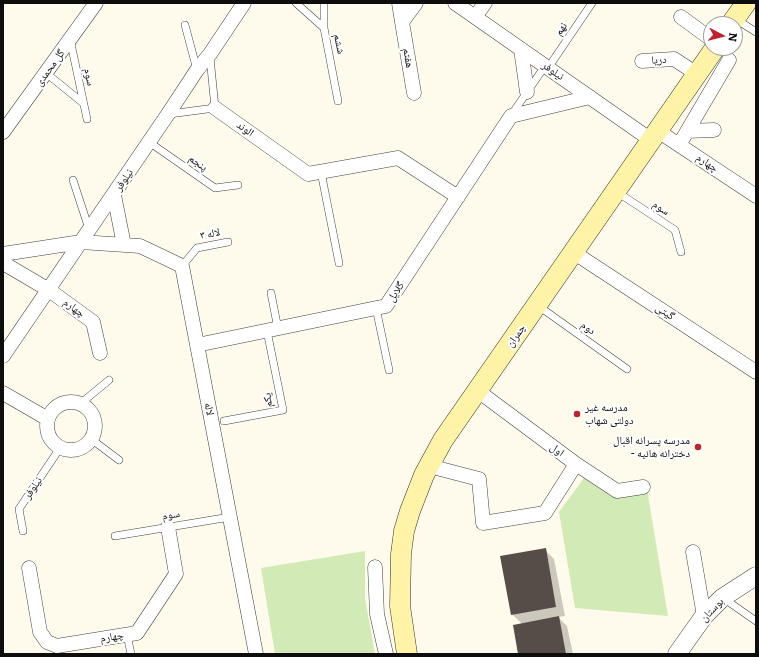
<!DOCTYPE html>
<meta charset="utf-8">
<style>
body{margin:0}
#map{position:relative;width:759px;height:657px;overflow:hidden;background:#fffbec;font-family:Literata,serif}
canvas{display:block}
.frame{position:absolute;inset:0;border:4px solid #0d0d0d;pointer-events:none}
.north{position:absolute;left:703px;top:16px;width:40px;height:40px;box-sizing:border-box;background:#fff;border:1px solid #9e9e9e;border-radius:50%;rotate:97deg;font-size:11px;font-weight:700;line-height:16px;text-align:center;color:#0d0d0d}
.north::after{content:'';display:block;margin:auto;width:14px;height:18px;background:#c0222d;clip-path:polygon(50% 0,100% 100%,50% 72%,0 100%)}
</style>
<div id="map">
<canvas width="759" height="657"></canvas>
<div class="frame"></div>
<div class="north">N</div>
</div>
<script>
const ctx = document.querySelector('canvas').getContext('2d');
ctx.lineJoin = 'round';
function fillPath(path, color) { ctx.fillStyle = color; ctx.fill(path, 'evenodd'); }
const poly = rows => new Path2D(rows.map(r => 'M' + r).join(''));
function strokePath(path, color, width, dash) { ctx.strokeStyle = color; ctx.lineWidth = width; ctx.lineCap = dash ? 'butt' : 'round'; ctx.setLineDash(dash || []); ctx.stroke(path); }
function write(font, color, halo, rows, align = 'center') {
  ctx.font = font + ' Literata,"Noto Naskh Arabic",serif'; ctx.lineWidth = 4; ctx.setLineDash([]); ctx.textBaseline = 'middle'; ctx.strokeStyle = halo; ctx.fillStyle = color; for (const [text, x, y, turn = 0] of rows) {
    ctx.save(); ctx.translate(x, y); ctx.rotate((+turn || 0) * Math.PI / 180); ctx.textAlign = isNaN(turn) ? turn : align; if (halo) ctx.strokeText(text, 0, 0); ctx.fillText(text, 0, 0); ctx.restore();
  }
}
fillPath(poly([
 [584,478,647,489,668,616,575,608,559,512],
 [365,551,365,598,375,654,275,654,261,568]
]), '#d2eab5');
fillPath(poly([
 [545,550,554,559,565,616,558,617,567,626,573,654,519,654,522,624,512,614]
]), '#0003');
fillPath(poly([
 [546,548,556,607,511,615,500,556],
 [559,616,566,654,518,654,513,625]
]), '#564d49');
const service = poly([
 [296,3,324,28,338,101],
 [324,3,324,28],
 [737,20,756,32],
 [185,25,197,70],
 [70,39,87,119],
 [548,68,592,3],
 [46,73,83,103],
 [169,114,215,108,210,57],
 [512,114,545,66],
 [149,142,215,188,238,185],
 [321,172,339,263],
 [73,180,89,229],
 [617,192,675,230,681,252],
 [182,266,197,248,228,242],
 [271,293,278,329],
 [537,305,627,369],
 [376,308,389,370],
 [80,404,109,380],
 [224,421,283,410,267,331],
 [91,439,119,460],
 [23,531,19,509,60,448],
 [115,536,230,517],
 [723,598,756,621],
 [127,635,131,654]
]);
const minor = poly([
 [399,3,402,22],
 [455,3,651,140],
 [475,17,485,3],
 [681,17,711,39],
 [521,49,527,92],
 [642,61,674,59,697,74],
 [414,93,402,22,416,3],
 [215,108,308,174,398,158,458,197],
 [658,131,756,196],
 [687,131,714,130],
 [3,132,96,3],
 [679,145,729,60],
 [114,195,124,245],
 [573,252,756,372],
 [3,254,81,242,140,246,182,266,256,654],
 [3,263,49,290,93,322,100,353],
 [197,345,386,306,511,116,590,97],
 [3,356,168,114,197,70,210,54,244,3],
 [478,391,576,464,617,491,643,487],
 [3,393,48,419],
 '47 426a24 24 0 1 1 48 0a24 24 0 1 1-48 0Z',
 [429,466,479,479,483,523,545,513,576,464],
 [693,552,704,616],
 [375,567,377,614,386,654],
 [29,568,40,632,47,642,57,646,137,633,176,574,168,527]
]);
const tertiary = poly([
 [677,654,704,616,722,598,756,576]
]);
const secondary = poly([
 [731,24,746,3],
 [407,654,400,606,401,554,404,531,410,511,424,475,443,440,715,48]
]);
strokePath(service, '#404040', 8);
strokePath(minor, '#404040', 15);
strokePath(tertiary, '#404040', 19);
strokePath(secondary, '#2f2f2f', 21);
strokePath(service, '#fff', 7);
strokePath(minor, '#fff', 14);
strokePath(tertiary, '#fff', 18);
strokePath(secondary, '#fff3a7', 20);
for (const [x, y, r, color] of [
 [577,414,4,"#c0222d"],
 [698,447,4,"#c0222d"]
]) { const dot = new Path2D(); dot.arc(x, y, r, 0, 2 * Math.PI); ctx.fillStyle = color; ctx.fill(dot); strokePath(dot, '#fff', 1.5); }
write('11px', '#0d0d0d', '#fff', [
 ["نهم",561,29,-55],
 ["ششم",339,44,79],
 ["هفتم",408,58,81],
 ["دریا",659,60,-4],
 ["گل محمدی",50,68,-54],
 ["نیلوفر",553,71,35],
 ["سوم",89,77,78],
 ["الوند",245,129,35],
 ["پنجم",198,163,35],
 ["چهارم",707,163,34],
 ["نیلوفر",124,180,-56],
 ["سوم",661,208,34],
 ["لاله ۳",210,234,-11],
 ["گلایل",396,292,-57],
 ["چهارم",74,308,36],
 ["گیتی",665,312,33],
 ["دوم",588,328,35],
 ["چمران",516,336,-55],
 ["یکم",268,400,-96],
 ["لاله",209,409,79],
 ["اول",557,450,37],
 ["نیلوفر",33,488,-56],
 ["سوم",171,515,-10],
 ["بوستان",712,610,-46],
 ["چهارم",112,637,-9]
]);
write('11px', '#0d0d0d', '#fff', [
 ["مدرسه غیر",585,408],
 ["دولتی شهاب",585,421],
 ["مدرسه پسرانه اقبال",690,441,"right"],
 ["- دخترانه هانیه",690,454,"right"]
], 'left');
</script>
